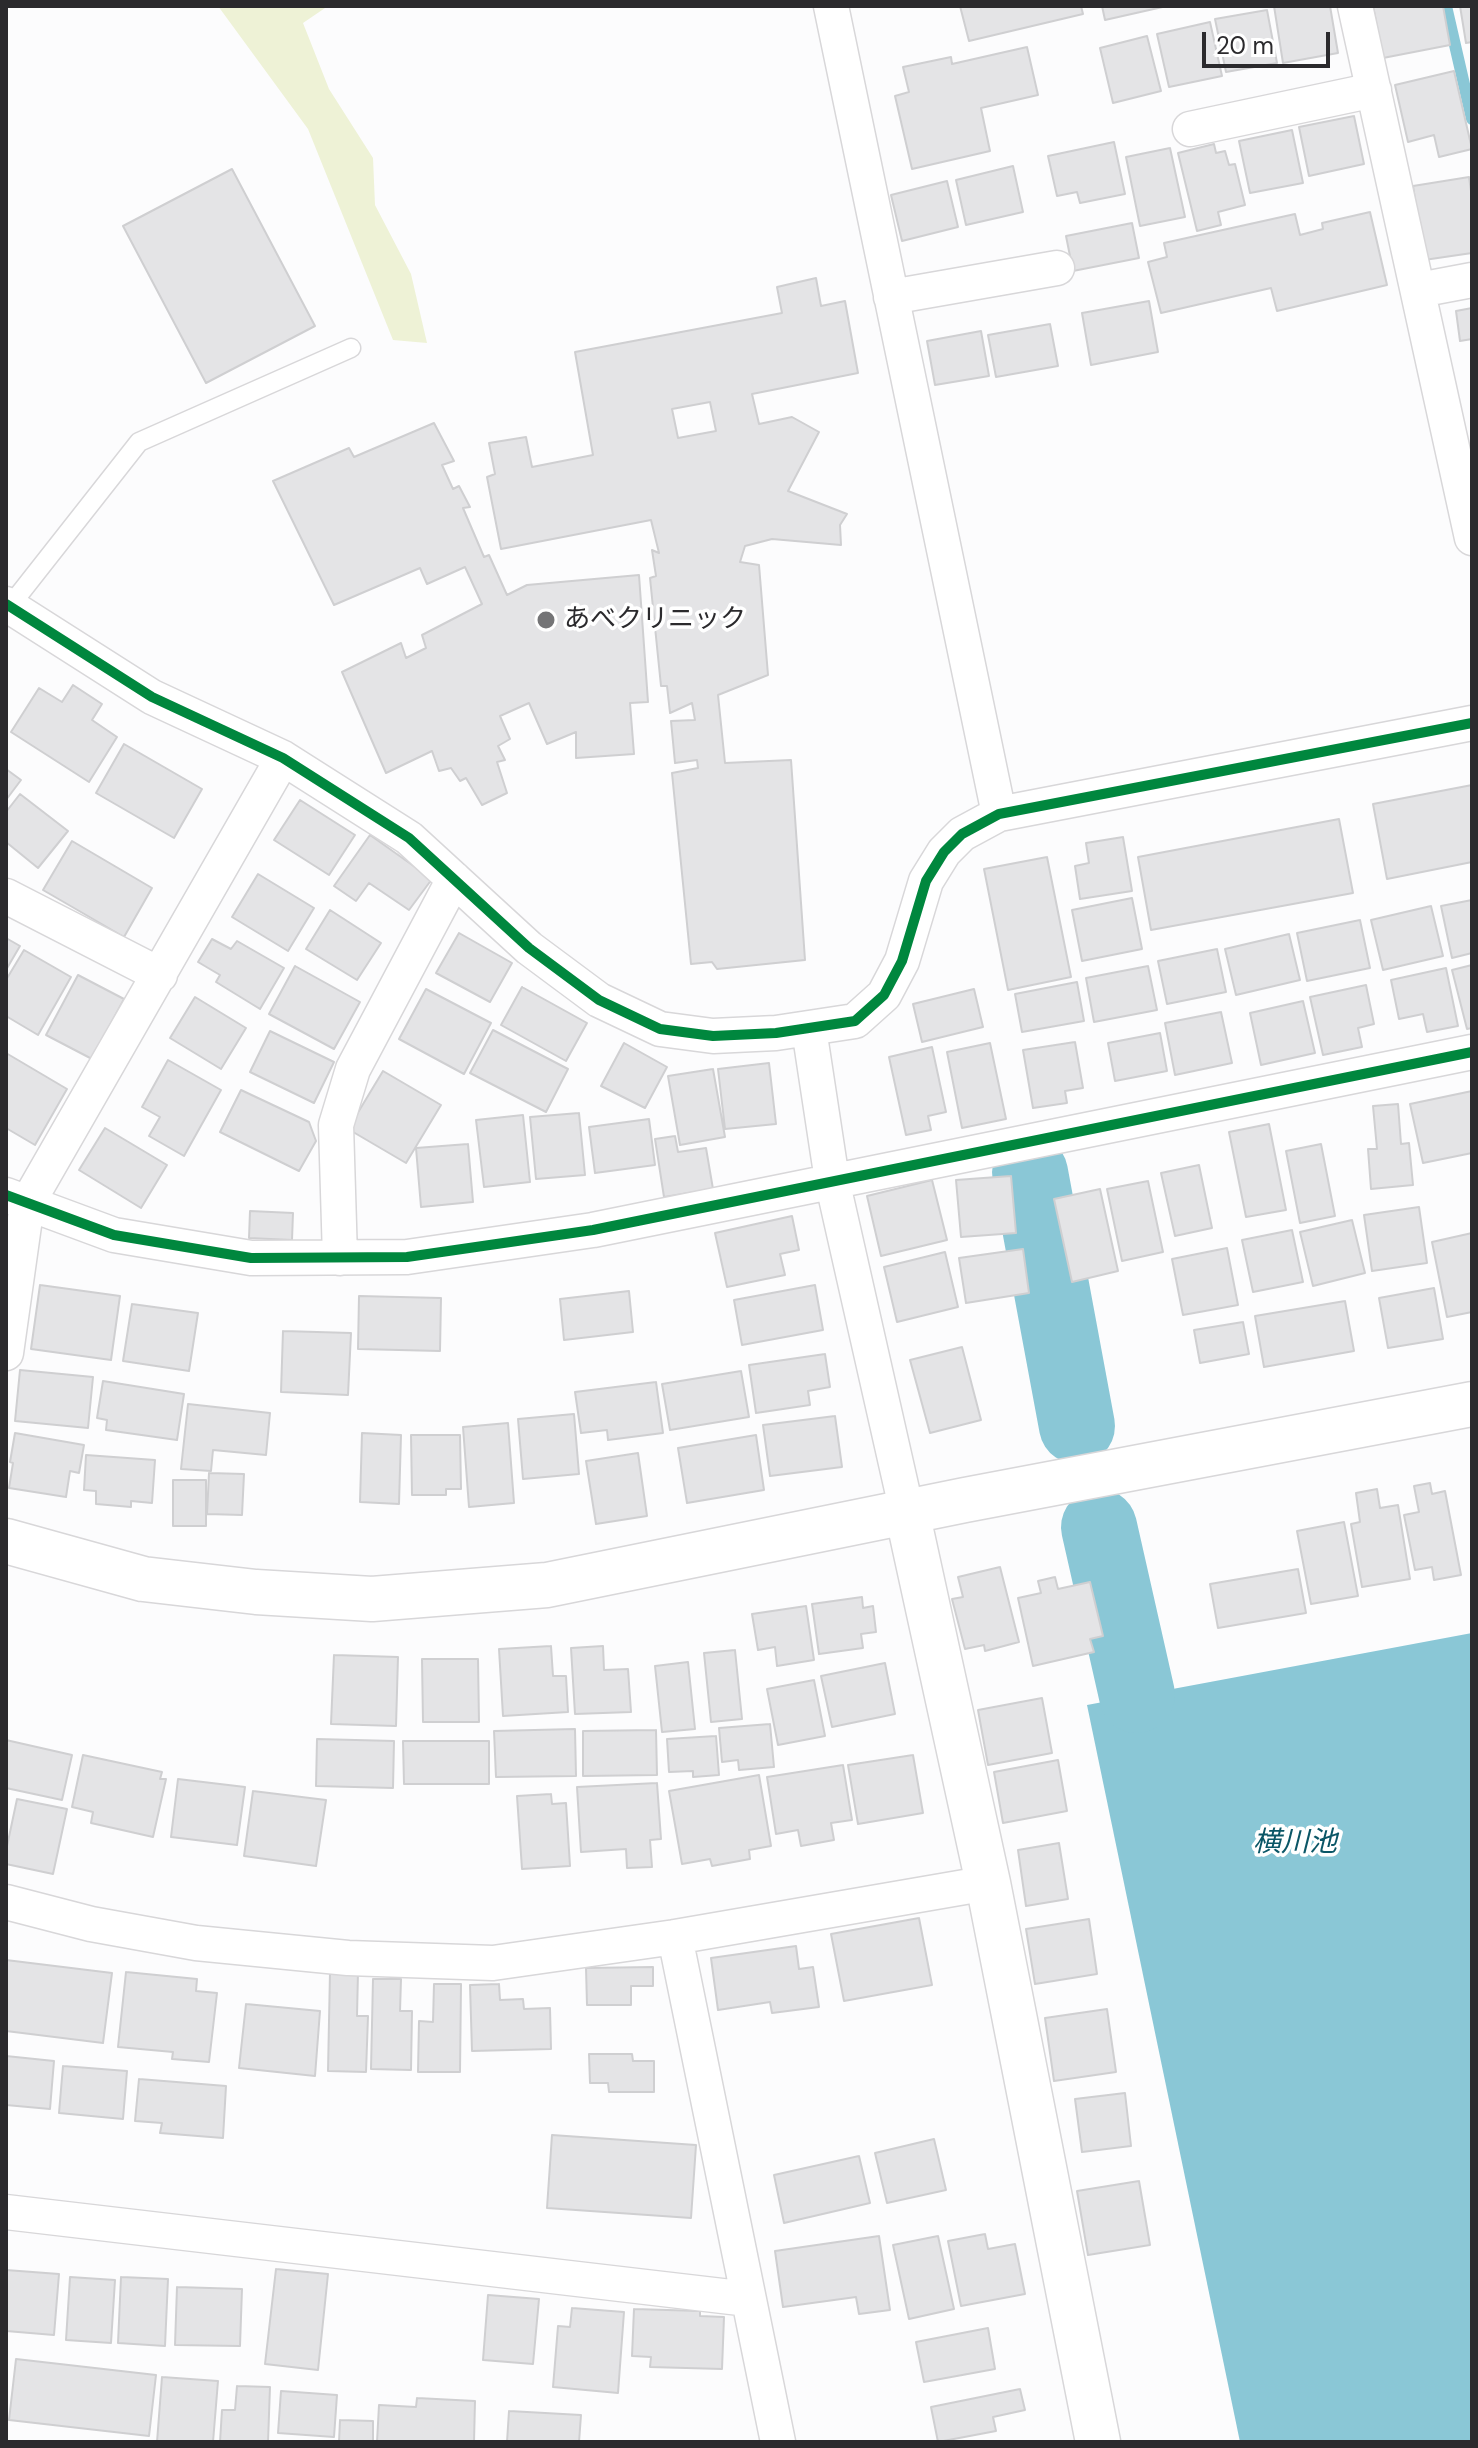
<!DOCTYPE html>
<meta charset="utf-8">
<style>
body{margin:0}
#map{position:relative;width:1478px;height:2448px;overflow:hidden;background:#fcfcfd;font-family:"DM Sans",sans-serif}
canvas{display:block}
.frame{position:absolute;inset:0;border:8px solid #2b2a2d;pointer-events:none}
.scale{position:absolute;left:1202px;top:32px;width:128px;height:36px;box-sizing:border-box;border:4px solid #2b2a2d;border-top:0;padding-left:10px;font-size:24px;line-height:28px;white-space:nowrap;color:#2b2a2d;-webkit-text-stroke:6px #fff;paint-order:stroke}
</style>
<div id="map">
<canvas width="1478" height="2448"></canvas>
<div class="frame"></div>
<div class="scale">20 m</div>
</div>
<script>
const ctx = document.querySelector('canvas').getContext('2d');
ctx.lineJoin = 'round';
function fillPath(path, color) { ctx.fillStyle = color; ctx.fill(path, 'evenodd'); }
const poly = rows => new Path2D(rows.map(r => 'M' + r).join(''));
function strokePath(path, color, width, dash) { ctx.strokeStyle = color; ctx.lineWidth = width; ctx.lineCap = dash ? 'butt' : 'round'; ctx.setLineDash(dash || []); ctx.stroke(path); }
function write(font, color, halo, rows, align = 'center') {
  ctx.font = font + ' "DM Sans","Noto Sans JP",sans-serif'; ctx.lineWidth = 7; ctx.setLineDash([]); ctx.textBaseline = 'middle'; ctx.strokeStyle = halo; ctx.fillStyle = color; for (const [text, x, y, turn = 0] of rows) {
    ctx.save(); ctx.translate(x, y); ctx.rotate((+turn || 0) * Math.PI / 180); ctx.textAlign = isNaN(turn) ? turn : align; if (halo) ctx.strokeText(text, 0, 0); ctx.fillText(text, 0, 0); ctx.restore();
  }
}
fillPath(poly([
 [218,6,328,6,303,23,329,89,373,158,375,205,411,274,427,343,393,340,308,129]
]), '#eef2d6');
fillPath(poly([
 [1472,1633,1472,2442,1240,2442,1087,1705]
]), '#8ac7d6');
strokePath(poly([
 [1446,6,1472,119]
]), '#8ac7d6', 12);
strokePath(poly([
 [1030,1173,1077,1426],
 [1099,1527,1137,1695]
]), '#8ac7d6', 76);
const building = poly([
 [960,6,1081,6,1083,14,969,41,960,6],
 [1102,6,1167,6,1105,20,1102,6],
 [1274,6,1330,6,1338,53,1283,63,1274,6],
 [1373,6,1443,6,1450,45,1383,58,1373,6],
 [1460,6,1472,6,1472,42,1466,43,1460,6],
 [1267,10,1277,63,1226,72,1215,19,1267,10],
 [1210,22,1222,76,1169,87,1157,34,1210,22],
 [1147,36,1161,91,1113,103,1100,48,1147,36],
 [1027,47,1038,95,981,108,990,151,912,169,895,96,909,92,903,67,951,57,952,64,1027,47],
 [1454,71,1472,149,1439,157,1434,135,1408,142,1395,85,1454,71],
 [1354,116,1364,164,1309,176,1299,127,1354,116],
 [1292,130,1303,183,1250,193,1239,141,1292,130],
 [1114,142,1125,194,1080,203,1077,192,1057,196,1048,156,1114,142],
 [1214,144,1216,153,1225,151,1229,165,1235,164,1245,205,1218,212,1221,225,1197,231,1178,153,1214,144],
 [1170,148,1185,217,1140,226,1126,157,1170,148],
 [1013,166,1023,212,966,225,956,180,1013,166],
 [232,169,315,326,206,383,123,226,232,169],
 [1469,177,1472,198,1472,253,1424,260,1413,186,1469,177],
 [947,181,958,227,902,241,891,195,947,181],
 [1370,212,1387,285,1277,311,1271,288,1161,313,1148,262,1167,257,1164,243,1295,214,1300,235,1323,229,1322,223,1370,212],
 [1132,223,1139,258,1073,271,1066,236,1132,223],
 [816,278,821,306,845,301,858,373,752,394,759,424,792,417,819,432,788,491,847,514,840,525,841,545,772,539,745,546,740,562,759,565,768,675,718,695,725,763,791,760,805,960,717,969,712,962,691,964,672,773,698,768,697,760,675,763,671,721,695,720,692,703,670,713,667,686,661,686,650,578,656,576,652,550,659,553,651,520,501,549,487,477,495,474,489,443,526,437,532,467,593,455,575,352,782,313,777,287,816,278],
 [710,402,716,431,678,438,672,409,710,402],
 [1149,301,1158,352,1091,365,1082,313,1149,301],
 [1472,308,1472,339,1460,341,1456,311,1472,308],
 [1050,324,1058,366,996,377,988,335,1050,324],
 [981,331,989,376,935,385,927,341,981,331],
 [434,423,454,461,442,465,453,489,459,486,470,507,463,508,484,557,489,555,507,595,527,585,639,575,648,702,630,703,634,754,576,758,576,732,547,744,529,703,500,716,510,739,498,746,505,760,497,762,507,793,482,805,466,778,460,781,451,768,439,771,432,751,386,773,342,672,401,643,406,658,426,648,422,635,482,604,465,567,427,584,420,568,334,605,273,481,349,448,354,457,434,423],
 [73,685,102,704,92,720,117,737,89,782,11,732,39,688,62,702,73,685],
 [124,744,202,789,174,838,96,793,124,744],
 [6,769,21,780,6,800,6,769],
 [1472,785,1472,862,1387,879,1373,804,1472,785],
 [20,794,68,831,38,868,6,842,6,812,20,794],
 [300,800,355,835,329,875,274,840,300,800],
 [1339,819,1353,893,1151,930,1138,857,1339,819],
 [370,835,432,879,409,910,369,883,356,901,334,886,370,835],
 [1123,837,1132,891,1080,899,1075,866,1089,863,1086,843,1123,837],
 [72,841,152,888,124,937,43,890,72,841],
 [1047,857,1071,977,1008,990,984,869,1047,857],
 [258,874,314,908,288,951,232,917,258,874],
 [1132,898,1142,949,1082,961,1072,910,1132,898],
 [1472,900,1472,953,1452,958,1441,906,1472,900],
 [1431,906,1443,956,1383,970,1371,920,1431,906],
 [330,910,381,943,357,980,306,949,330,910],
 [1360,920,1370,968,1307,981,1297,933,1360,920],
 [459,933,512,963,490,1002,436,973,459,933],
 [1289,934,1300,980,1236,995,1225,949,1289,934],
 [6,938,20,946,6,970,6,938],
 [212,939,231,949,237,941,284,968,260,1009,216,982,220,975,198,962,212,939],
 [1217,949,1226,992,1167,1004,1158,961,1217,949],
 [24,950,71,977,38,1035,6,1016,6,980,24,950],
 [1472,965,1472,1028,1467,1029,1452,970,1472,965],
 [295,966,360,1002,334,1049,269,1014,295,966],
 [1148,966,1157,1010,1094,1022,1086,978,1148,966],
 [1446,968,1458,1026,1427,1032,1423,1014,1399,1019,1391,980,1446,968],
 [78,975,124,999,92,1059,46,1035,78,975],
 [1077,982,1084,1021,1022,1032,1015,994,1077,982],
 [1366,985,1374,1024,1358,1028,1362,1047,1323,1055,1310,997,1366,985],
 [522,987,587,1023,566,1061,501,1025,522,987],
 [426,989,491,1023,464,1074,399,1039,426,989],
 [974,989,983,1027,922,1042,913,1004,974,989],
 [195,997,246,1028,221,1069,170,1038,195,997],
 [1303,1001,1315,1053,1261,1065,1250,1013,1303,1001],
 [1221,1012,1232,1063,1175,1075,1165,1023,1221,1012],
 [493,1030,568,1069,546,1112,470,1073,493,1030],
 [270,1031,334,1062,314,1103,250,1072,270,1031],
 [1160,1033,1167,1071,1115,1081,1108,1043,1160,1033],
 [1075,1042,1083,1088,1065,1091,1067,1103,1033,1108,1023,1050,1075,1042],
 [624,1043,667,1067,645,1108,601,1086,624,1043],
 [990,1043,1006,1119,962,1128,947,1052,990,1043],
 [932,1047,946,1112,928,1116,931,1130,906,1135,889,1057,932,1047],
 [6,1053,67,1089,35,1145,6,1128,6,1053],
 [168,1060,221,1090,184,1156,149,1136,160,1117,142,1107,168,1060],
 [769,1063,776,1124,725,1129,718,1069,769,1063],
 [713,1069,725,1137,680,1145,668,1076,713,1069],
 [383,1071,441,1105,406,1163,348,1129,383,1071],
 [241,1090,309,1122,316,1141,299,1171,220,1132,241,1090],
 [1472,1091,1472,1153,1423,1163,1410,1104,1472,1091],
 [1398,1104,1401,1144,1409,1143,1413,1185,1371,1189,1368,1149,1377,1149,1373,1106,1398,1104],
 [579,1113,585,1175,536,1179,530,1117,579,1113],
 [523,1115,530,1182,484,1187,476,1120,523,1115],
 [649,1119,655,1165,595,1173,589,1127,649,1119],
 [1269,1124,1286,1210,1246,1217,1229,1132,1269,1124],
 [105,1128,167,1165,141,1208,79,1170,105,1128],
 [675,1136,678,1152,706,1148,713,1189,664,1197,655,1139,675,1136],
 [468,1144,473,1202,421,1207,416,1148,468,1144],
 [1321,1144,1335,1216,1300,1223,1286,1151,1321,1144],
 [1199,1165,1212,1228,1175,1236,1161,1173,1199,1165],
 [1011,1176,1016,1233,961,1237,956,1180,1011,1176],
 [932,1180,947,1240,881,1256,867,1196,932,1180],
 [1148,1181,1163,1252,1122,1261,1107,1189,1148,1181],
 [1100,1189,1118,1271,1072,1282,1054,1199,1100,1189],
 [1419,1207,1427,1263,1372,1271,1364,1215,1419,1207],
 [250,1211,293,1213,292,1240,249,1238,250,1211],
 [792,1216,799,1250,780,1254,785,1275,727,1287,715,1233,792,1216],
 [1352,1220,1365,1273,1313,1286,1300,1232,1352,1220],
 [1292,1230,1303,1282,1253,1292,1242,1240,1292,1230],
 [1472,1233,1472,1312,1447,1317,1432,1242,1472,1233],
 [1227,1248,1238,1305,1183,1315,1172,1259,1227,1248],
 [1023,1249,1029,1293,966,1303,959,1258,1023,1249],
 [945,1252,958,1307,897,1322,884,1267,945,1252],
 [40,1285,120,1296,111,1360,31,1349,40,1285],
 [815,1285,823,1330,742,1345,734,1300,815,1285],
 [1434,1288,1443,1339,1388,1348,1379,1298,1434,1288],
 [629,1291,633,1332,564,1340,560,1299,629,1291],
 [359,1296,441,1298,440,1351,358,1349,359,1296],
 [1345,1301,1354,1351,1264,1367,1255,1316,1345,1301],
 [132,1304,198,1313,189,1371,123,1361,132,1304],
 [1243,1322,1249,1354,1200,1363,1194,1330,1243,1322],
 [283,1331,351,1333,348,1395,281,1392,283,1331],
 [962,1347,981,1420,930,1433,910,1360,962,1347],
 [825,1354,830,1387,808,1391,810,1405,756,1413,749,1365,825,1354],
 [20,1370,93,1377,88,1428,15,1421,20,1370],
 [741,1371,749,1417,670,1430,662,1384,741,1371],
 [103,1381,184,1394,177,1440,106,1430,107,1420,97,1418,103,1381],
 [656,1382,663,1433,608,1440,607,1430,581,1433,575,1392,656,1382],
 [188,1404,270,1413,266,1455,213,1450,211,1471,181,1469,188,1404],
 [574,1414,579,1474,523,1479,518,1419,574,1414],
 [835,1416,842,1467,770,1476,763,1425,835,1416],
 [508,1423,514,1503,469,1507,463,1427,508,1423],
 [15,1433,84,1445,79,1473,70,1471,66,1497,9,1488,13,1463,10,1462,15,1433],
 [362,1433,401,1435,399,1504,360,1502,362,1433],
 [411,1435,460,1435,461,1489,446,1489,446,1495,412,1495,411,1435],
 [756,1435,764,1490,687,1503,678,1448,756,1435],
 [638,1453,647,1516,596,1524,586,1461,638,1453],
 [86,1455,155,1460,152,1503,131,1501,131,1507,96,1504,96,1491,84,1490,86,1455],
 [209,1473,244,1474,242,1515,207,1514,209,1473],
 [173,1480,206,1480,206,1526,173,1526,173,1480],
 [1430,1483,1432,1494,1445,1491,1461,1575,1434,1580,1432,1567,1415,1570,1404,1515,1419,1512,1414,1486,1430,1483],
 [1377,1489,1380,1508,1398,1505,1410,1579,1362,1587,1351,1524,1360,1522,1356,1493,1377,1489],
 [1344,1522,1358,1596,1311,1604,1297,1531,1344,1522],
 [1000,1567,1019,1642,985,1651,984,1645,965,1649,952,1599,963,1597,958,1577,1000,1567],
 [1298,1569,1306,1613,1218,1628,1210,1584,1298,1569],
 [1055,1577,1058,1589,1090,1582,1103,1636,1090,1639,1094,1652,1033,1666,1018,1598,1041,1593,1038,1581,1055,1577],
 [862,1597,863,1608,873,1606,876,1632,861,1634,863,1648,819,1654,812,1604,862,1597],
 [806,1606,814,1660,777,1666,775,1647,758,1650,752,1614,806,1606],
 [551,1646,553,1676,566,1676,568,1712,503,1716,499,1649,551,1646],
 [603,1646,604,1670,628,1669,631,1712,575,1714,571,1648,603,1646],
 [735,1650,742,1719,711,1722,704,1653,735,1650],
 [334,1655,398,1657,396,1726,331,1724,334,1655],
 [422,1659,478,1659,479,1722,423,1722,422,1659],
 [688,1662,695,1729,662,1732,655,1666,688,1662],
 [885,1663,895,1714,832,1727,821,1676,885,1663],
 [814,1680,825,1736,778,1745,767,1689,814,1680],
 [1042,1698,1052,1753,988,1765,978,1710,1042,1698],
 [770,1724,774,1767,739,1770,738,1760,722,1762,719,1728,770,1724],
 [575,1729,576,1776,496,1777,494,1731,575,1729],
 [656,1730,657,1775,583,1776,583,1731,656,1730],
 [716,1736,719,1775,693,1777,693,1771,669,1772,667,1739,716,1736],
 [317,1739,394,1741,393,1788,316,1786,317,1739],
 [6,1740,72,1755,62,1800,6,1788,6,1740],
 [403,1741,489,1741,489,1784,404,1784,403,1741],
 [83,1755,162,1772,160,1779,166,1779,153,1837,91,1823,93,1812,72,1807,83,1755],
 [913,1755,923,1813,858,1824,848,1765,913,1755],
 [1058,1760,1067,1811,1003,1823,994,1772,1058,1760],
 [843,1765,852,1820,831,1823,834,1840,801,1846,798,1830,776,1834,767,1777,843,1765],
 [759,1775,771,1846,749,1850,750,1859,712,1866,710,1859,682,1864,669,1791,759,1775],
 [178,1779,245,1787,237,1845,171,1837,178,1779],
 [657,1783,661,1839,650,1840,652,1867,627,1868,626,1849,581,1852,577,1787,657,1783],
 [253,1791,326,1800,316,1866,244,1856,253,1791],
 [551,1794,552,1804,566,1803,570,1866,522,1869,517,1796,551,1794],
 [17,1799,67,1809,53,1874,6,1864,6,1851,17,1799],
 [1059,1843,1068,1899,1026,1906,1018,1850,1059,1843],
 [919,1918,932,1985,844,2001,831,1934,919,1918],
 [1089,1919,1097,1974,1035,1984,1026,1929,1089,1919],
 [796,1946,799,1969,813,1967,819,2007,772,2013,770,2002,718,2010,711,1958,796,1946],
 [6,1960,112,1973,103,2043,6,2031,6,1960],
 [653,1967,653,1986,631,1986,631,2005,587,2005,586,1968,653,1967],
 [126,1972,197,1979,196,1991,217,1993,209,2062,172,2059,173,2052,118,2047,126,1972],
 [330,1972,358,1972,357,2016,368,2016,366,2072,328,2071,330,1972],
 [373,1979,401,1979,400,2011,412,2011,411,2070,371,2069,373,1979],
 [434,1984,461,1984,460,2072,418,2072,419,2021,433,2022,434,1984],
 [499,1984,500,2000,523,1999,524,2009,550,2008,551,2049,472,2051,470,1985,499,1984],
 [246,2004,320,2011,315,2076,239,2068,246,2004],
 [1107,2009,1116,2072,1054,2081,1045,2018,1107,2009],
 [589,2054,632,2054,633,2061,654,2061,654,2092,609,2092,608,2083,590,2083,589,2054],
 [6,2056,54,2061,50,2109,6,2105,6,2056],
 [63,2066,127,2071,123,2119,59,2113,63,2066],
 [139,2079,226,2086,223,2138,160,2133,162,2123,135,2121,139,2079],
 [1125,2093,1131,2146,1082,2152,1075,2099,1125,2093],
 [552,2135,696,2145,691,2218,547,2208,552,2135],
 [934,2139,946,2190,887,2203,875,2153,934,2139],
 [859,2156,870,2203,784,2223,774,2175,859,2156],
 [1139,2181,1150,2245,1088,2255,1077,2191,1139,2181],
 [985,2234,988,2249,1015,2244,1025,2294,961,2306,948,2241,985,2234],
 [879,2236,890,2310,859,2314,856,2297,783,2307,775,2251,879,2236],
 [938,2236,954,2309,909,2319,893,2245,938,2236],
 [276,2269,328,2274,318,2370,265,2364,276,2269],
 [6,2270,59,2274,54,2335,6,2331,6,2270],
 [70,2277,115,2280,111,2343,66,2340,70,2277],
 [121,2277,168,2279,165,2346,118,2343,121,2277],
 [177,2287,242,2289,240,2346,175,2345,177,2287],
 [488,2295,539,2299,533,2364,483,2360,488,2295],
 [572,2308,624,2312,618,2393,553,2387,558,2326,570,2327,572,2308],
 [634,2309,700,2311,700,2316,724,2317,722,2369,650,2367,651,2357,632,2356,634,2309],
 [988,2328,995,2369,924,2382,916,2342,988,2328],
 [16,2359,156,2375,149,2436,9,2420,16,2359],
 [162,2377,218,2381,213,2442,157,2442,162,2377],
 [237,2386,270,2387,268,2442,220,2442,222,2410,235,2410,237,2386],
 [1020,2389,1025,2410,993,2417,996,2431,938,2442,931,2407,1020,2389],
 [281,2391,337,2395,334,2437,278,2433,281,2391],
 [417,2398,475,2401,474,2442,377,2442,379,2405,416,2407,417,2398],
 [509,2411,581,2415,579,2442,507,2442,509,2411],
 [340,2420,373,2421,373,2442,339,2442,340,2420]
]);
fillPath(building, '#e4e4e6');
strokePath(building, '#cfcfd1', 2);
const lane = poly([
 [10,606,139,442,351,348]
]);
const street = poly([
 [831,6,999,814],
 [1355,6,1472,538],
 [1190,129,1374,90],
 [1419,290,1472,280],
 [891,297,1057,268],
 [6,604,152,697,283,758,409,838,529,948,599,1000,660,1029,713,1036,776,1033,855,1021,884,995,902,961,926,881,944,852,962,834,999,814,1472,723],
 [6,896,160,975],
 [809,1029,832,1180,907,1512],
 [6,1195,114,1235,251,1258,407,1257,593,1230,1472,1052],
 [340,1258,336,1125,353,1069,454,879],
 [6,1353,27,1204,283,758],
 [6,1902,91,1924,196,1943,348,1958,493,1963,675,1937,988,1883],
 [675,1937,778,2442],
 [6,2212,748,2299]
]);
const secondary = poly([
 [907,1512,988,1883,1098,2442],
 [6,1541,143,1579,256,1592,372,1599,547,1585,965,1500,1472,1404]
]);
strokePath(lane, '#d8d7d9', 21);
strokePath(street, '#d8d7d9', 37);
strokePath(secondary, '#d8d7d9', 47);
strokePath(lane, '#fff', 18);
strokePath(street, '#fff', 34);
strokePath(secondary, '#fff', 44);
strokePath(poly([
 [6,604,152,697,283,758,409,838,529,948,599,1000,660,1029,713,1036,776,1033,855,1021,884,995,902,961,926,881,944,852,962,834,999,814,1472,723],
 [6,1195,114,1235,251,1258,407,1257,593,1230,1472,1052]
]), '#00873e', 10);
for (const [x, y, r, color] of [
 [546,620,10,"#747476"]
]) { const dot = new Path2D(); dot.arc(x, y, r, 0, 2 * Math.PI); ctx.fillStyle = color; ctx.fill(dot); strokePath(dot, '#fff', 3); }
write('26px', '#2b2a2d', '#fff', [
 ["あべクリニック",564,620]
], 'left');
write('italic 28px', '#0a5666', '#fff', [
 ["横川池",1295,1844]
]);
</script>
